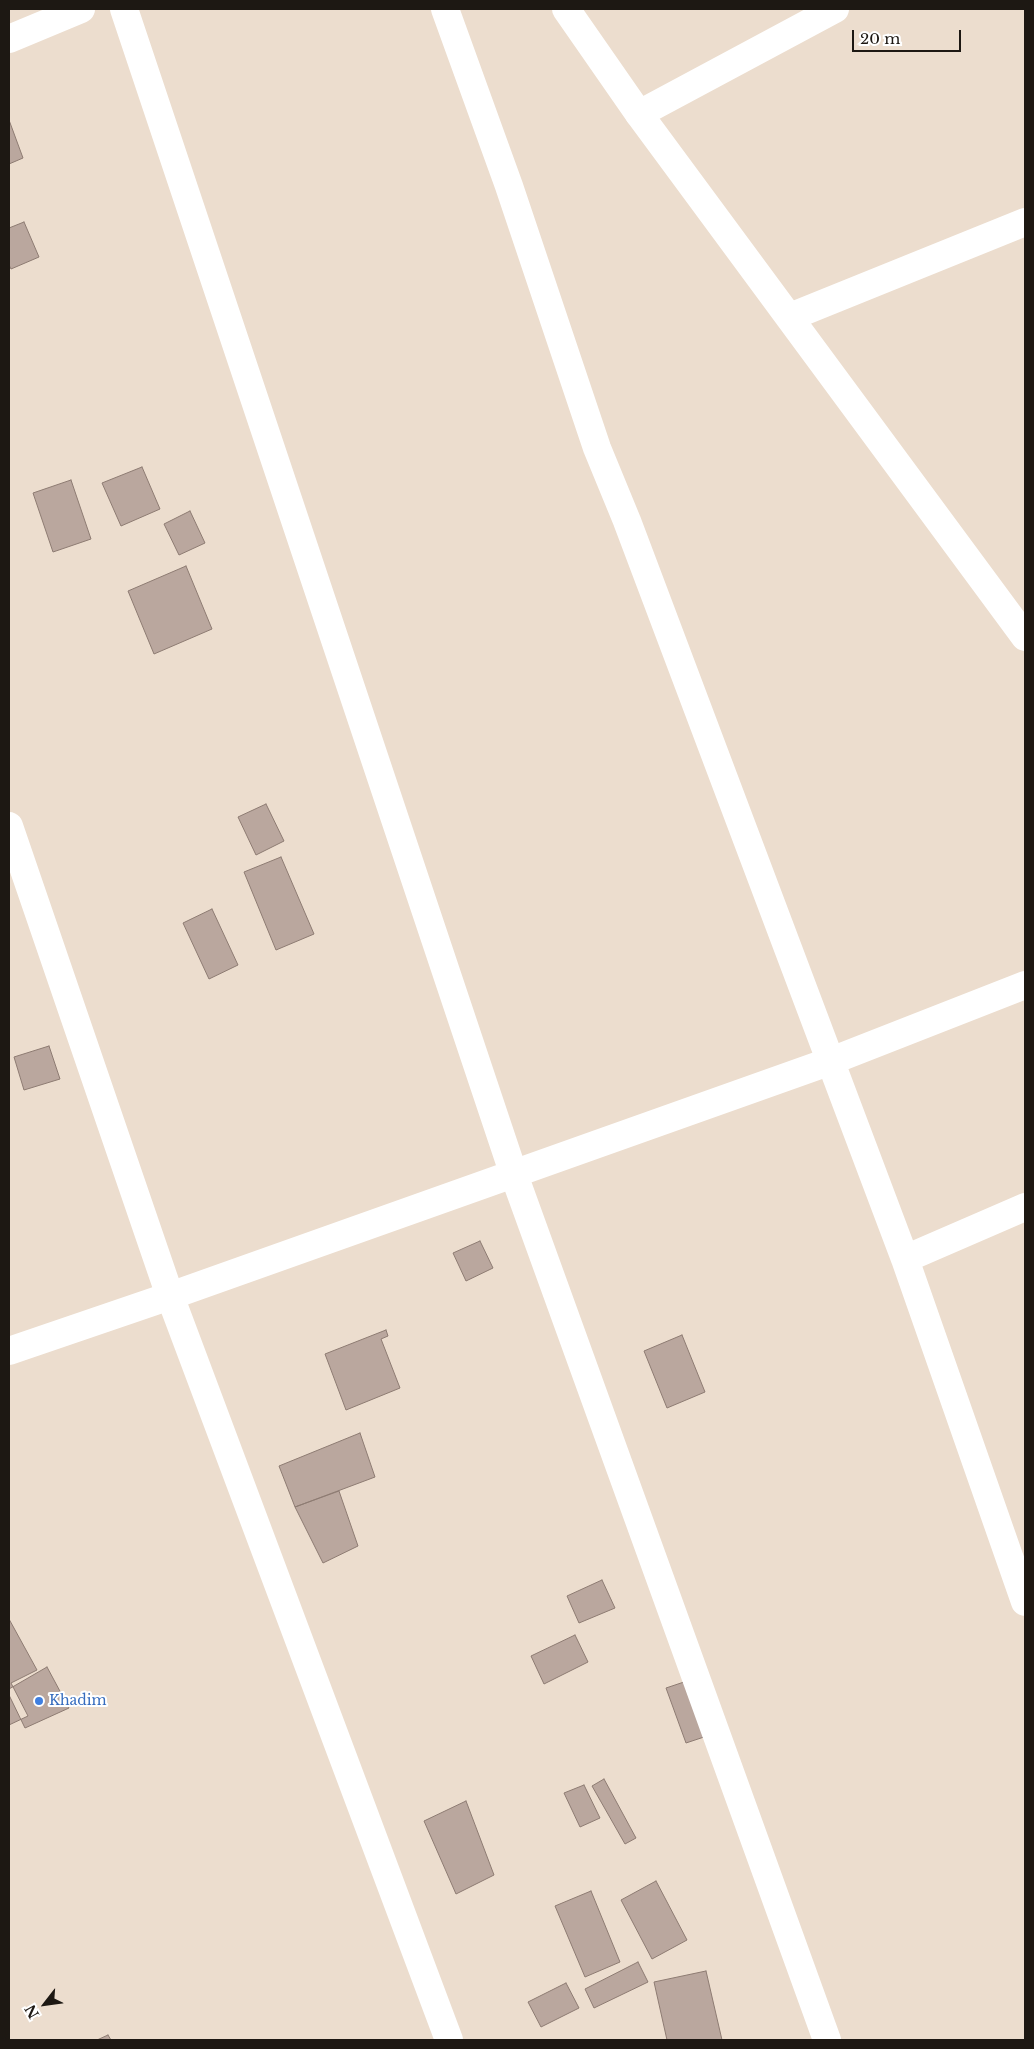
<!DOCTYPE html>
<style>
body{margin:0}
#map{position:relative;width:1034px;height:2049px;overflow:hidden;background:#ecddce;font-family:"Libre Baskerville",serif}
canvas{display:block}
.frame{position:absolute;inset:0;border:10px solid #1d1813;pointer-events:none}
.north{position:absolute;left:20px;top:1979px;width:50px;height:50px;-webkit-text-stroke:4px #fff;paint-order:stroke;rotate:240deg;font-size:14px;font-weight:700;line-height:20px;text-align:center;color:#1d1813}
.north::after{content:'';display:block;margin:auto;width:18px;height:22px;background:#1d1813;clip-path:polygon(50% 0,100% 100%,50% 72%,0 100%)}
.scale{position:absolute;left:852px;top:30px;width:109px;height:22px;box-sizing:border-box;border:2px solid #1d1813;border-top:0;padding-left:6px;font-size:15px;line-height:18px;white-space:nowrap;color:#1d1813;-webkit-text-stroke:4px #fff;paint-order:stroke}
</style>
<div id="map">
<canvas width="1034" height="2049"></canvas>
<div class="frame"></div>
<div class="north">N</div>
<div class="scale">20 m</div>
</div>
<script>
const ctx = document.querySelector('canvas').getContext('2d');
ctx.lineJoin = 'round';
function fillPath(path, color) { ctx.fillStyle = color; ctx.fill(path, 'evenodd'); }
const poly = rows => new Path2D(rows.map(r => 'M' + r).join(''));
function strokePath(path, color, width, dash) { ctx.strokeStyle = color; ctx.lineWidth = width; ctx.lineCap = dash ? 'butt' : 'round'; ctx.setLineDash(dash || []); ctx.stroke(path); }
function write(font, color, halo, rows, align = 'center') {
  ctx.font = font + ' "Libre Baskerville",serif'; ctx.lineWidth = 4; ctx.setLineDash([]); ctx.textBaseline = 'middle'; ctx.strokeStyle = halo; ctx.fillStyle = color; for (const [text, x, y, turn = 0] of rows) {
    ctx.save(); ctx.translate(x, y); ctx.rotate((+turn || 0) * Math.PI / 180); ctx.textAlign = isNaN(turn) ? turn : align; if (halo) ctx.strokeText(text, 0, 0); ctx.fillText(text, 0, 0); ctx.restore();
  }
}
const building = poly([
 [9,120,23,158,9,164,9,120],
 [24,222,39,257,11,269,9,265,9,228,24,222],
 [142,467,160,509,121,526,102,483,142,467],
 [71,480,91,539,53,552,33,493,71,480],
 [190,511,205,543,179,555,164,524,190,511],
 [186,566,212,629,154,654,128,591,186,566],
 [266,804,284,841,256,855,238,817,266,804],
 [281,857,314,934,276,950,244,872,281,857],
 [212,909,238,965,209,979,183,923,212,909],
 [49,1046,60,1079,24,1090,14,1057,49,1046],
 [480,1241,493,1268,466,1281,453,1253,480,1241],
 [386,1330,388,1336,381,1339,400,1388,346,1410,325,1354,386,1330],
 [682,1335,705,1392,667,1408,644,1351,682,1335],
 [360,1433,375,1477,295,1507,279,1466,360,1433],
 [339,1491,358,1546,323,1563,295,1507,339,1491],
 [602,1580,615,1608,579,1623,567,1596,602,1580],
 [9,1619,37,1670,11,1683,28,1716,9,1725,9,1619],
 [575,1635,588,1662,544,1684,531,1656,575,1635],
 [47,1667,69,1708,25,1728,9,1695,9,1689,47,1667],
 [690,1680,710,1735,686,1743,666,1688,690,1680],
 [604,1779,636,1838,625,1844,592,1786,604,1779],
 [584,1785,600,1818,580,1827,564,1793,584,1785],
 [466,1801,494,1875,456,1894,424,1821,466,1801],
 [656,1881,687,1940,652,1959,621,1900,656,1881],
 [591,1891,620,1962,585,1977,555,1906,591,1891],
 [638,1962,648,1982,594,2008,585,1989,638,1962],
 [706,1971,722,2040,667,2040,654,1982,706,1971],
 [566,1983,579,2008,541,2027,528,2002,566,1983],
 [108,2035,111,2040,97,2040,108,2035]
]);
fillPath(building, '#baa79e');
strokePath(building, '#8d7b72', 1);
strokePath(poly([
 [124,9,513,1172,827,2040],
 [445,9,509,186,597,448,627,521,905,1259,1025,1602],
 [9,39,81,9],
 [639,114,835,9],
 [790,317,1025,222],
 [9,826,170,1296,449,2040],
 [905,1259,1025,1207]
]), '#fff', 28);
strokePath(poly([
 [566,9,639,114,1025,637],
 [9,1351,170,1296,831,1061,1025,985]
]), '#fff', 28);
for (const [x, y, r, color] of [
 [39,1701,5,"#3f7fe0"]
]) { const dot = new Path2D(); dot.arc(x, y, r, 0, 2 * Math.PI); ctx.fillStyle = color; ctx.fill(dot); strokePath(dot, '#fff', 2); }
write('14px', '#366cbe', '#fff', [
 ["Khadim",49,1701]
], 'left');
</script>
